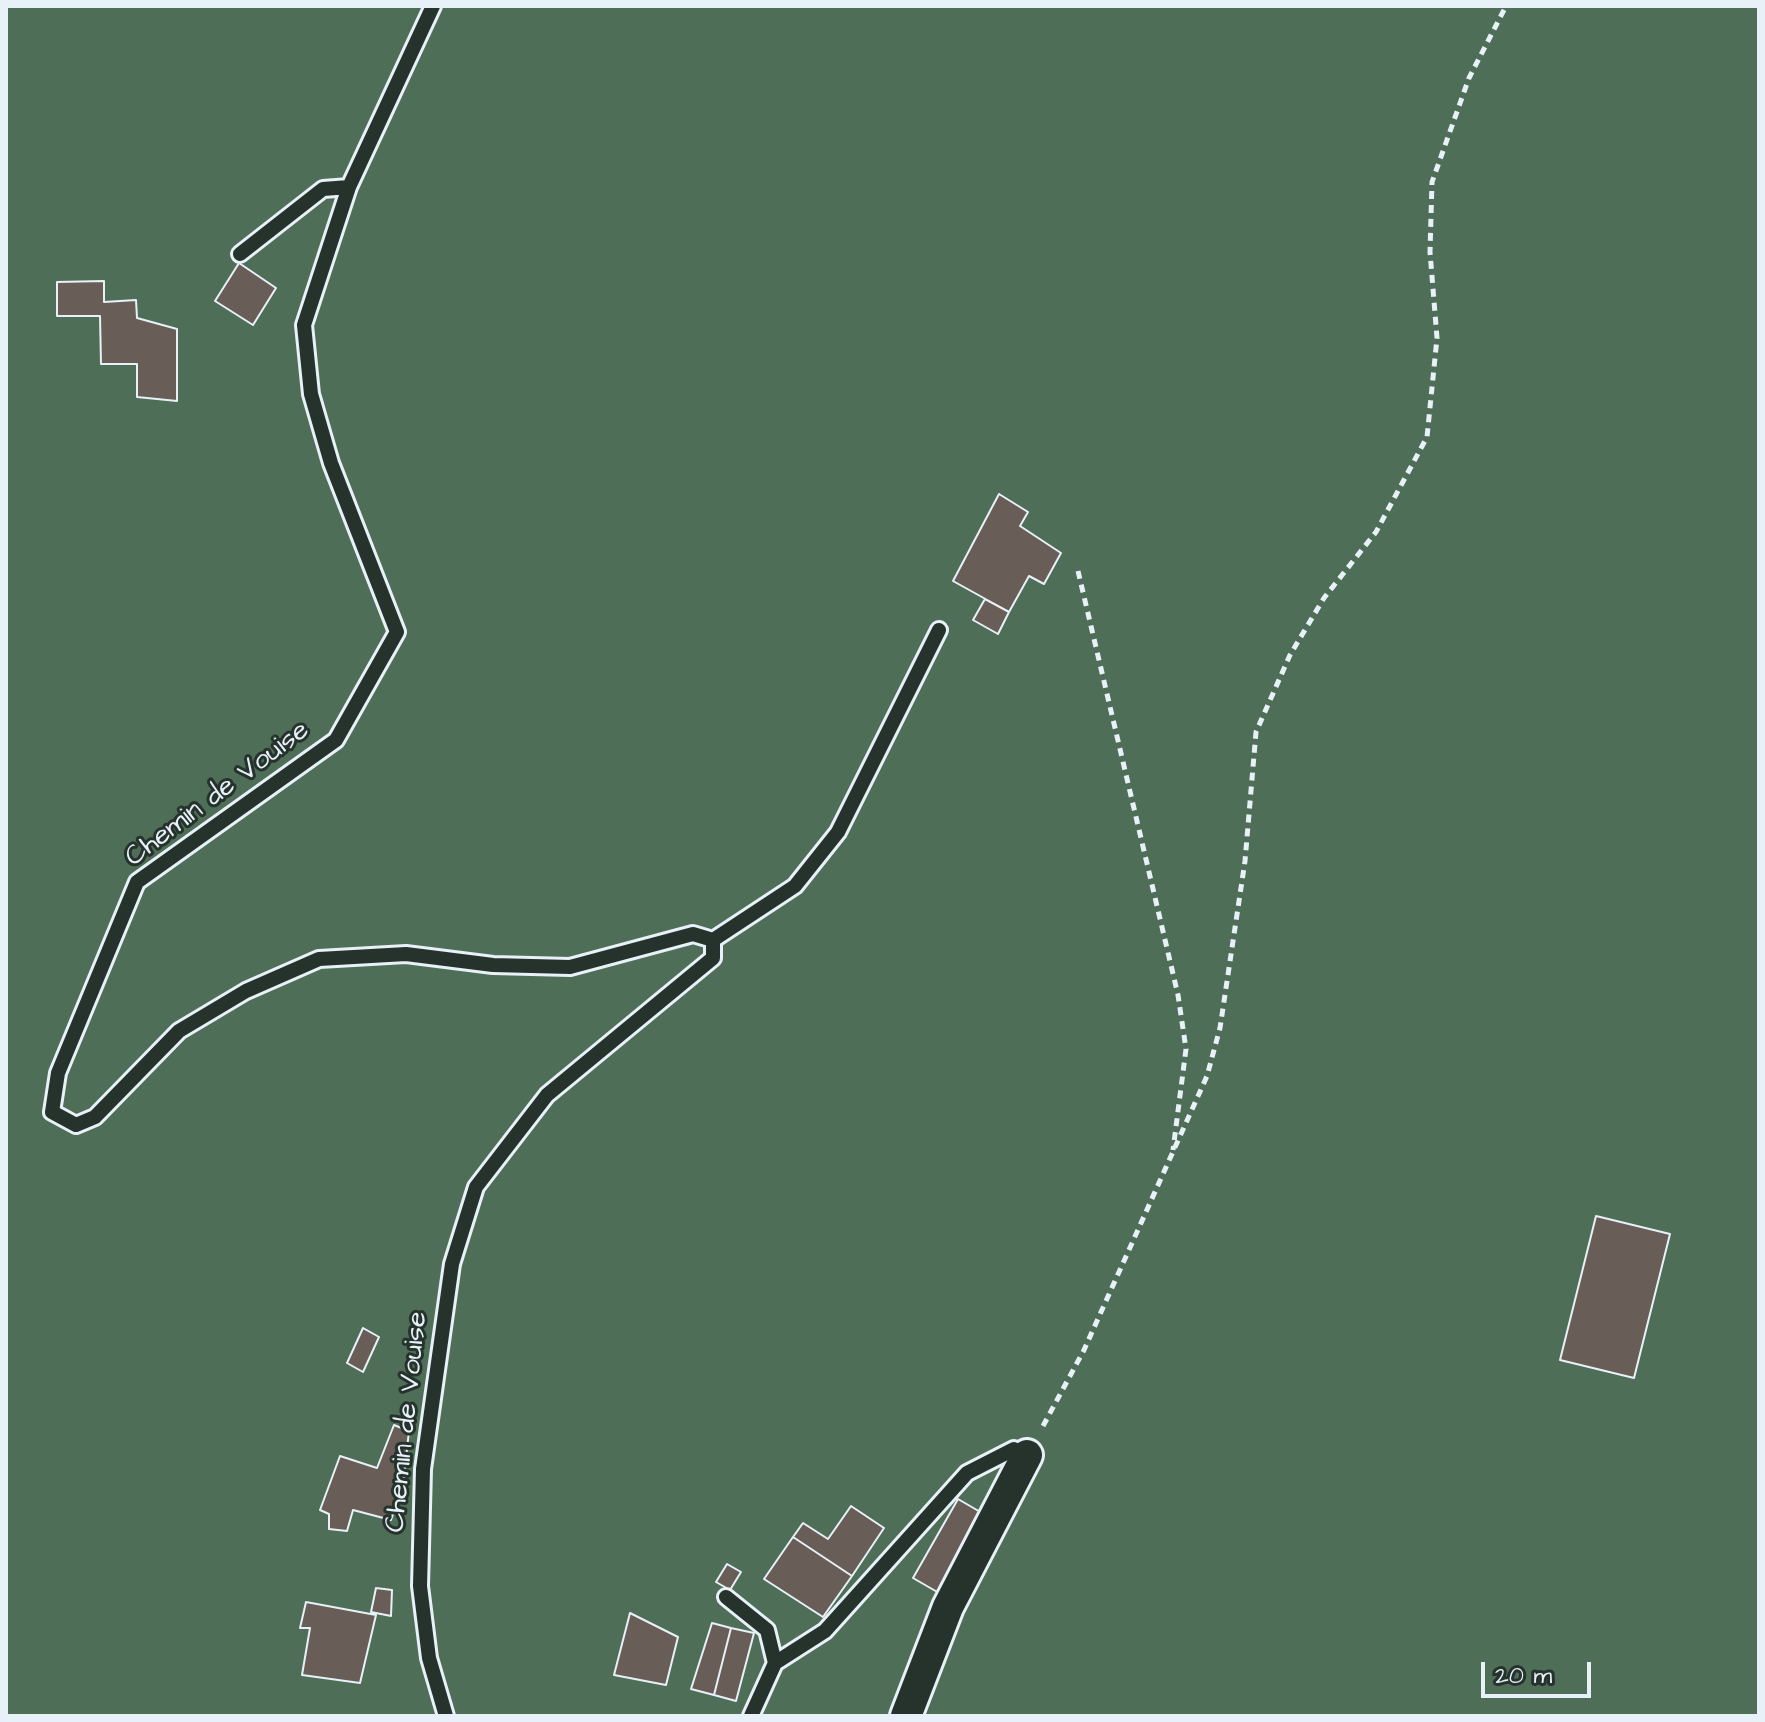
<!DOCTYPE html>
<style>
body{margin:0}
#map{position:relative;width:1765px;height:1722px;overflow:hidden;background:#26332d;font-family:"Architects Daughter",sans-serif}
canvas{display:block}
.frame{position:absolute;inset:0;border:8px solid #e8f1f8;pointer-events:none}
.scale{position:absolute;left:1481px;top:1662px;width:110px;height:36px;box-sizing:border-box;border:4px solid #e8f1f8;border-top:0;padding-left:10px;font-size:24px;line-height:28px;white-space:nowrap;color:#e8f1f8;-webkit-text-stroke:6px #26332d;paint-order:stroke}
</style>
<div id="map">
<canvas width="1765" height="1722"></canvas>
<div class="frame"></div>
<div class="scale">20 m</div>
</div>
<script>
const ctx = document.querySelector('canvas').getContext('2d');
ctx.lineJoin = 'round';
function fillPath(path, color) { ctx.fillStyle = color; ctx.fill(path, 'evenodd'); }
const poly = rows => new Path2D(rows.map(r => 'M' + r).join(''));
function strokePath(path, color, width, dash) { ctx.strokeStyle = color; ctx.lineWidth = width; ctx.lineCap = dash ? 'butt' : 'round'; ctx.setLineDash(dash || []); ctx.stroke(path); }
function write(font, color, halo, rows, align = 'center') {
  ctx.font = font + ' "Architects Daughter",sans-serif'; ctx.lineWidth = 6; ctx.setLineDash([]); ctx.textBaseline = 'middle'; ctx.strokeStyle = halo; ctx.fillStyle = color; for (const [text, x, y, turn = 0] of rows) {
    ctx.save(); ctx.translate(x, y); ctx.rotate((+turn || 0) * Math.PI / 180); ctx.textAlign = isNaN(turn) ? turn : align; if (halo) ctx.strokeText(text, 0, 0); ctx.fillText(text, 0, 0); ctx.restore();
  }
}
fillPath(poly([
 [6,6,1759,6,1759,1716,6,1716]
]), '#4e6e58');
const building = poly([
 [239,263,276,288,253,325,215,301,239,263],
 [104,281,104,302,136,300,137,318,177,329,177,401,137,397,137,364,101,364,100,316,57,316,57,282,104,281],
 [999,494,1028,512,1020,526,1061,553,1044,584,1029,576,1009,612,953,581,999,494],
 [985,599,1009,612,998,634,973,620,985,599],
 [1596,1216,1670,1234,1634,1378,1560,1360,1596,1216],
 [363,1328,379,1337,363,1372,347,1363,363,1328],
 [394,1425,409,1431,403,1484,391,1520,353,1510,347,1531,329,1529,329,1514,320,1510,340,1456,377,1468,394,1425],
 [958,1499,982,1513,939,1593,913,1578,958,1499],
 [851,1506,884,1528,852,1576,793,1537,803,1523,828,1539,851,1506],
 [793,1537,852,1576,823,1617,764,1579,793,1537],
 [727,1564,741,1572,730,1590,716,1582,727,1564],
 [376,1588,392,1590,391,1616,371,1612,376,1588],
 [306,1602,376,1615,360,1683,302,1675,310,1628,300,1628,306,1602],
 [630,1613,678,1637,666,1685,614,1675,630,1613],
 [712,1623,731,1628,714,1695,691,1689,712,1623],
 [731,1628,754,1633,736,1701,714,1695,731,1628]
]);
fillPath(building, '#695d57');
strokePath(building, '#e8f1f8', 2);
const service = poly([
 [433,6,349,187,304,325,311,394,331,463,397,632,336,740,137,882,58,1073,52,1112,76,1125,95,1117,179,1031,246,991,319,959,406,954,493,965,570,967,693,934,713,940,713,958,547,1095,476,1187,452,1264,423,1469,420,1586,429,1658,446,1716],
 [240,254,323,189,349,187],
 [713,940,795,886,838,832,939,630],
 [726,1597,767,1630,775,1663,751,1716],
 [775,1663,825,1631,967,1473,1014,1449,1027,1455]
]);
const minor = poly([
 [906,1716,948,1607,1027,1455]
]);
strokePath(service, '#e8f1f8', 20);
strokePath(minor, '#e8f1f8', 36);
strokePath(poly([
 [1078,571,1178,995,1186,1049,1173,1150],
 [1043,1426,1084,1350,1207,1076,1220,1028,1245,861,1256,732,1290,655,1324,598,1376,532,1427,437,1437,338,1430,252,1432,182,1469,78,1506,6]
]), '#e8f1f8', 5, [8, 6]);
strokePath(service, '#26332d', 14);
strokePath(minor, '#26332d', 30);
write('28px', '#e8f1f8', '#26332d', [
 ["Chemin de Vouise",218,795,-37],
 ["Chemin de Vouise",408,1422,-84]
]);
</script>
